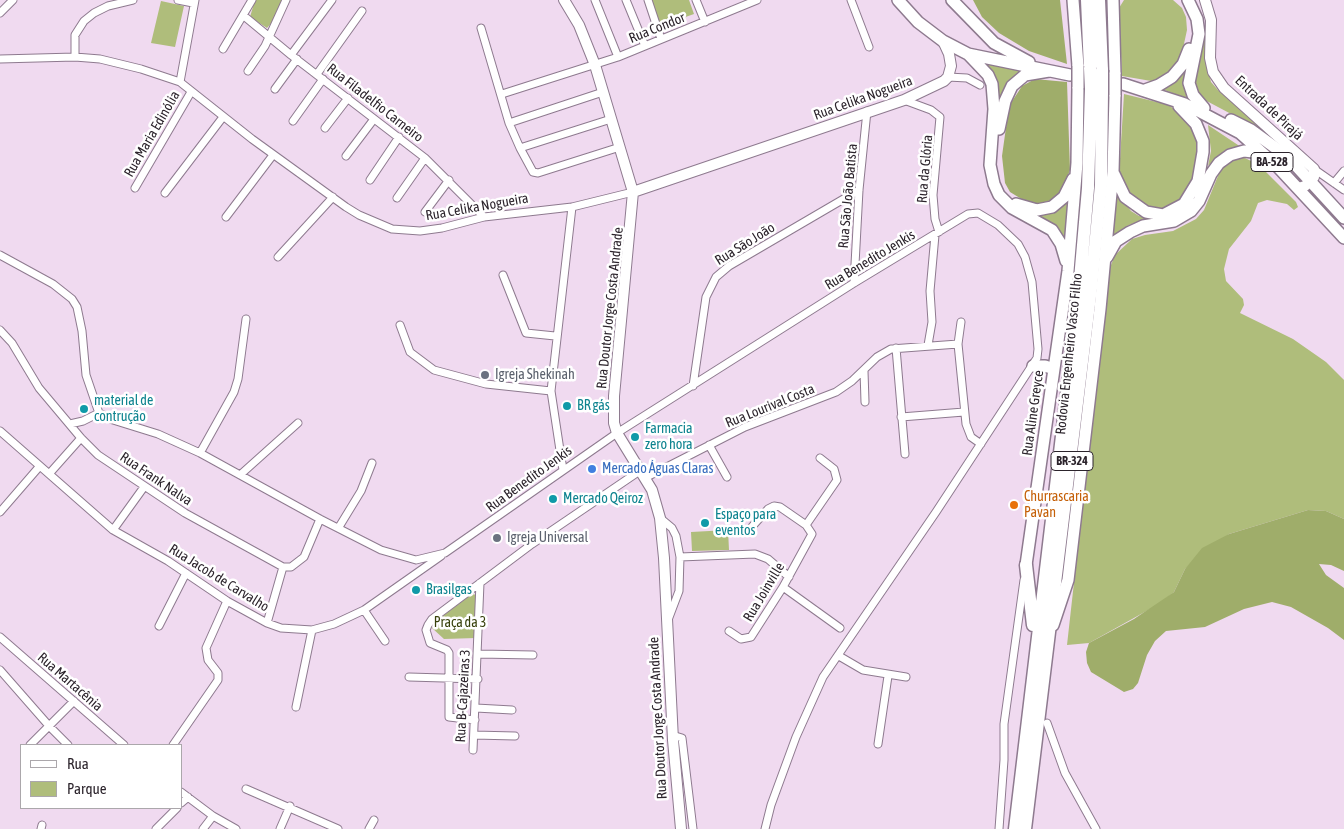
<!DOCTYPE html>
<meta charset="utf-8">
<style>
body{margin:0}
#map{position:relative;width:1344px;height:829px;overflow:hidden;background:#f0daf0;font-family:"Asap Condensed",sans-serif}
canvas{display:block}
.legend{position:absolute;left:20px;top:744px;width:162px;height:65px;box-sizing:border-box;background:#fff;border:1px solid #aba7ab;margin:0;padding:6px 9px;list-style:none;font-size:15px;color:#2c242c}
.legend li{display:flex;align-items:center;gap:10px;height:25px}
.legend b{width:25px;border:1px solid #aba7ab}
</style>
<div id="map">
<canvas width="1344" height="829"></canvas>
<ul class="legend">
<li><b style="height:6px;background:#fff"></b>Rua</li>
<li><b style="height:14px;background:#afbd7b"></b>Parque</li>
</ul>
</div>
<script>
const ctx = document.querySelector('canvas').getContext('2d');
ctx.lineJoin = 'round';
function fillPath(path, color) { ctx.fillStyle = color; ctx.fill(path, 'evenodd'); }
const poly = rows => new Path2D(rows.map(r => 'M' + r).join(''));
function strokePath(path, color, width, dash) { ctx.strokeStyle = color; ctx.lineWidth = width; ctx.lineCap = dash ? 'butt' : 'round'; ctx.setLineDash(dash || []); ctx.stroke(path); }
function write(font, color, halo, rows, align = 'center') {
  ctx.font = font + ' "Asap Condensed",sans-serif'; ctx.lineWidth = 5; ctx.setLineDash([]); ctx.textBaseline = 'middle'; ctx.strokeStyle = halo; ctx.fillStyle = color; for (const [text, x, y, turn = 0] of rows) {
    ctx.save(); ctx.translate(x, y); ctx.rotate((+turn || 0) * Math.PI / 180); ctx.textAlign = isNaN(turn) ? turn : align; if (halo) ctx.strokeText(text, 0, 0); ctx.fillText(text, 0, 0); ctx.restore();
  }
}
fillPath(poly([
 [255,0,283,0,276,18,267,28,250,17],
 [651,0,689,0,694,14,660,26],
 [1124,0,1173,0,1182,8,1186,17,1187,30,1182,53,1171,73,1157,82,1122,76,1119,8],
 [161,1,184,6,175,47,151,43],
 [1203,36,1208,38,1206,62,1211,82,1218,90,1267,133,1201,98,1196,90,1195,82],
 [983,61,1006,68,1030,72,1021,75,999,116,997,85,991,70],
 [1187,64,1194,101,1159,88],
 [1124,94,1169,105,1189,122,1198,138,1197,174,1181,201,1165,209,1148,207,1132,196,1119,175],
 [1208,125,1241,147,1224,151,1208,166,1211,151],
 [1236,158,1245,158,1259,165,1296,202,1298,207,1294,210,1287,204,1267,200,1258,203,1251,221,1229,249,1224,269,1226,281,1243,299,1244,305,1240,313,1293,339,1326,362,1344,380,1344,519,1326,511,1308,510,1229,534,1185,569,1174,592,1159,604,1089,643,1067,645,1109,270,1115,255,1132,239,1145,235,1173,231,1196,219,1204,210,1220,171,1226,164],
 [1116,192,1131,211,1139,216,1162,219,1137,222,1129,225,1121,230,1109,244],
 [1069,200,1065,241,1055,226,1029,212,1056,210],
 [728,530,729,550,692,551,691,532],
 [472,594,477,595,476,638,444,639,432,628,436,621]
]), '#afbd7b');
fillPath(poly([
 [973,0,1060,0,1067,64,1029,51,999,33,982,17],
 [1035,79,1067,82,1070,170,1062,191,1054,199,1037,205,1028,203,1010,192,1005,183,1002,156,1009,106,1022,86],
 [1308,510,1326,511,1344,519,1344,571,1331,565,1319,564,1326,575,1344,588,1344,640,1328,628,1291,607,1272,602,1244,609,1205,627,1166,631,1155,641,1147,655,1138,683,1133,689,1124,692,1091,672,1087,663,1086,652,1089,643,1134,619,1174,592,1185,569,1202,548,1229,534]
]), '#9fad6a');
const street = poly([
 [178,0,193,3],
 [595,0,618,57],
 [626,0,645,46],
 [648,0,661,39],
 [696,0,705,22],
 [851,0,869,47],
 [0,13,13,0],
 [244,16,291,55,425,158,484,217],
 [481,28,509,123,520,148,533,172,538,173,620,147],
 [223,49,252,0],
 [291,55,332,0],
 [75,57,75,35,84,21,94,13,108,6,133,0],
 [0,59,75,57,100,59,141,69,180,82,252,139,346,207,359,215,392,229,420,231,442,228,484,217,572,207,633,192],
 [248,71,265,46,286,0],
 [317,74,362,11],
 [948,77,967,78,980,85],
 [180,82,195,0],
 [275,89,297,59],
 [502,94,618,57,757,0],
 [904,100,931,110,940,117,933,195,935,219,939,232],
 [293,121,323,79],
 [509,123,603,92],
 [325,128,348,98],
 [520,148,611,119],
 [346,156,374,119],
 [1314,169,1344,190],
 [370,180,399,137],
 [1334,183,1344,171],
 [135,188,191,92],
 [165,193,223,117],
 [397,198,425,158],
 [425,212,449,180],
 [226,217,273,155],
 [0,255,53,284,72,299,77,307,82,331,86,375,99,413,113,420,158,434,200,453,320,519,381,550,416,560,445,553,617,433,854,283,968,214,978,213,998,225,1018,244,1025,257,1032,282,1038,349,1037,358,936,512,823,677,796,737,771,805,765,829],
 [278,257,333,197],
 [503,275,526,333,555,336],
 [854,283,859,190,867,111],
 [961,322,958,344,966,424,971,437,981,444],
 [400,325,410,352,434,370,486,384,551,391],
 [0,330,12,343,39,388,81,438,98,455,185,513,283,567,291,567,304,557,320,519],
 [928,345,932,322,930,291,935,235],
 [896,348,905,454],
 [864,371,865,402],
 [693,386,706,297,716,277,729,266,859,190],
 [901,417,964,412],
 [70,424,83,421,99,413],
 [0,431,113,530,168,561,227,601,267,623,281,628,312,630,334,624,364,610,441,556],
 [709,445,727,477],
 [200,453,234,392,238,379,246,319],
 [563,470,551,391,572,207],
 [49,474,81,438],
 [240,475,298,423],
 [645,478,745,427,836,392,852,381,877,357,891,349,958,344],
 [0,512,39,467],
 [660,518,672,528,676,536,680,557,679,591,668,620],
 [806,525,837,480,834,469,820,458],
 [339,527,361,491,372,463],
 [113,530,144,487],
 [680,557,755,554,768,559,789,577],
 [783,587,840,628],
 [364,610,385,641],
 [267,623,283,567],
 [159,626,186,573],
 [729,631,741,639,751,637,783,587,812,534,806,525,780,507,774,506,768,509,749,530],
 [0,637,124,745],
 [479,654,533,655],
 [839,656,863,670,906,677],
 [0,670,50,727,68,745],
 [409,677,478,679],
 [296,707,312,630],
 [476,708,512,710],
 [475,720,449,717,449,653,447,650,430,643,426,630,428,625,432,619,532,544,641,470],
 [1047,723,1065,773,1096,829],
 [474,735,515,736],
 [672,735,682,738,693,829],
 [878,744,888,676],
 [30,745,74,701],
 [173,745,218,680,218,673,208,660,206,648,227,601],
 [473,750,480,583],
 [246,789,338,829],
 [181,792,213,816,236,829],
 [181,803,188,797],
 [41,829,42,825],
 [156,829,177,808],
 [203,829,213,816],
 [280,829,290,806],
 [369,829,374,820],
 [999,829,1004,760,1004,724,1024,580]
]);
const secondary = poly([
 [564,0,579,25,595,65,633,192,614,396,614,423,617,433,652,490,660,518,664,558,673,740,681,829],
 [1205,0,1211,20,1210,58,1213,72,1224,88,1314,169,1314,177,1305,186,1298,188],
 [633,192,904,100,944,81,948,77,951,66,949,54,943,41]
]);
const primary = poly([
 [898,0,918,22,943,41,968,54,1070,75],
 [952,0,994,43,1029,62],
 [1073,0,1078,66],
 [1113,0,1115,74],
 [1188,0,1197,19,1199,34,1189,83,1193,95,1204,108],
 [968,54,988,75,992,84,994,109,990,165,994,184,999,195,1012,208,1052,230,1061,244,1066,261],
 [1123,84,1185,104,1240,133,1277,166,1344,238],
 [1145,90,1159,85,1172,77,1183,64,1189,49],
 [1231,120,1251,130,1288,157,1344,218],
 [999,129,1005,101,1012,86,1025,75,1049,71],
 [1114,174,1125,197,1146,212,1163,215,1184,204,1198,181,1203,152,1203,141,1196,124,1179,106],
 [1016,204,1037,210,1052,207,1064,197,1073,179],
 [1107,257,1116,241,1130,232,1143,226,1174,221,1191,211,1199,201,1211,174,1219,163,1230,155,1244,151,1262,153],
 [1033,366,1045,366,1054,369],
 [1026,565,1068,271,1077,163,1078,87],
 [1053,625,1068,580,1100,309,1113,172,1115,95]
]);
const highway = poly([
 [1087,0,1090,68],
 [1099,0,1102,70],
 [1026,565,1033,625],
 [1015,829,1078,302,1088,188,1091,89],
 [1025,829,1091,288,1101,185,1102,92]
]);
strokePath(street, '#8e7a8f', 9);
strokePath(secondary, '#8e7a8f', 12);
strokePath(primary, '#8e7a8f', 14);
strokePath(highway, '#8e7a8f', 15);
strokePath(street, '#fff', 7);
strokePath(secondary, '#fff', 10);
strokePath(primary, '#fff', 11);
strokePath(highway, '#fff', 12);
const primaryBridge = poly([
 [1078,66,1078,87],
 [1115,74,1115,95]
]);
const highwayBridge = poly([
 [1090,68,1091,89],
 [1102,70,1102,92]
]);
strokePath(primaryBridge, '#8e7a8f', 14, []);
strokePath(highwayBridge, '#8e7a8f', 15, []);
strokePath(primaryBridge, '#fff', 11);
strokePath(highwayBridge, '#fff', 12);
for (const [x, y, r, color] of [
 [485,375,5,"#6b7280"],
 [567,406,5,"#0f9aa8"],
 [84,409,5,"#0f9aa8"],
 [635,437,5,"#0f9aa8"],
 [592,469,5,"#3f7fe0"],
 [553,499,5,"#0f9aa8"],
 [1014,505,5,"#e8710a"],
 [705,523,5,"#0f9aa8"],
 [497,538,5,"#6b7280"],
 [416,590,5,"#0f9aa8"]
]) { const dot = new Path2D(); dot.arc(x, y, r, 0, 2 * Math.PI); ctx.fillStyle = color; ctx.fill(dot); strokePath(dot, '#fff', 2); }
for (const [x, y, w] of [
 [1272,162,42],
 [1072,461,42]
]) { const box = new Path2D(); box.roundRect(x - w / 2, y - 9.5, w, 19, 4); ctx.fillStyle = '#fff'; ctx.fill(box); strokePath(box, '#2c242c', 1); }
write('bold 12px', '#2c242c', null, [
 ["BA-528",1272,162],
 ["BR-324",1072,461]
]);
write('14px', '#2c242c', '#fff', [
 ["Rua Condor",657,28,-22],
 ["Rua Celika Nogueira",863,98,-20],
 ["Rua Filadelfio Carneiro",375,103,38],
 ["Entrada de Pirajá",1269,108,43],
 ["Rua Maria Edinólia",152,134,-60],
 ["Rua da Glória",925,169,-85],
 ["Rua São João Batista",848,196,-85],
 ["Rua Celika Nogueira",477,207,-10],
 ["Rua São João",745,244,-32],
 ["Rua Benedito Jenkis",870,260,-31],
 ["Rua Doutor Jorge Costa Andrade",610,308,-84],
 ["Rodovia Engenheiro Vasco Filho",1069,354,-84],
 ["Rua Lourival Costa",770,406,-22],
 ["Rua Aline Greyce",1033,413,-82],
 ["Rua Frank Nalva",156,479,34],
 ["Rua Benedito Jenkis",529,479,-36],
 ["Rua Jacob de Carvalho",219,578,32],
 ["Rua Joinville",764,592,-59],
 ["Rua Martacênia",70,682,41],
 ["Rua B-Cajazeiras 3",463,696,-87],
 ["Rua Doutor Jorge Costa Andrade",658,718,-93]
]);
write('14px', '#5b616d', '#fff', [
 ["Igreja Shekinah",495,375],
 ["Igreja Universal",507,538]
], 'left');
write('14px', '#0d838f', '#fff', [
 ["material de",94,401],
 ["contrução",94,417],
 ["BR gás",577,406],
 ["Farmacia",645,429],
 ["zero hora",645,445],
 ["Mercado Qeiroz",563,499],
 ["Espaço para",715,515],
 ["eventos",715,531],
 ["Brasilgas",426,590]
], 'left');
write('14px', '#366cbe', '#fff', [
 ["Mercado Águas Claras",602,469]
], 'left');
write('14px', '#c56008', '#fff', [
 ["Churrascaria",1024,497],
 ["Pavan",1024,513]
], 'left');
write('14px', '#38410c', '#fff', [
 ["Praça da 3",460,623]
]);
</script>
